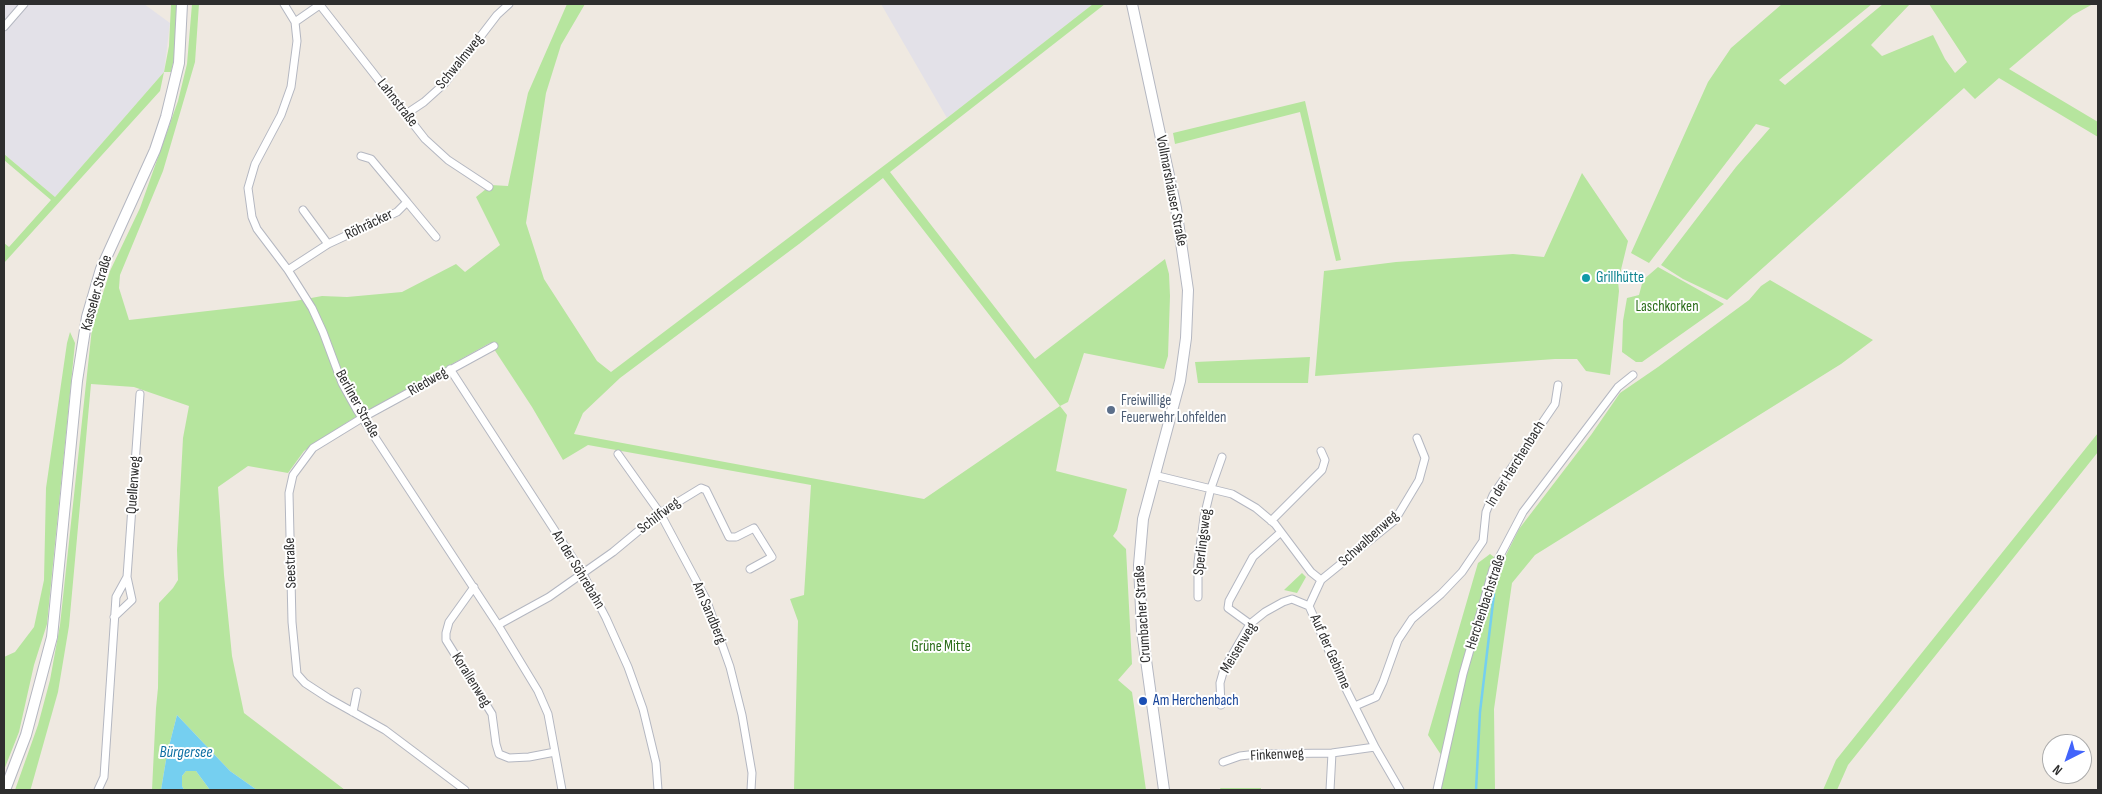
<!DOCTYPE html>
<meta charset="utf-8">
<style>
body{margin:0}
#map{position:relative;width:2102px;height:794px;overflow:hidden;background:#efe9e1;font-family:"Sofia Sans Condensed",sans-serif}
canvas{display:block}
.frame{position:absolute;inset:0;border:5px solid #2e2e2e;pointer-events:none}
.north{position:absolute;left:2042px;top:734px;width:50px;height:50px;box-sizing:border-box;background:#fff;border:1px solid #ababab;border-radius:50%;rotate:221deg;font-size:14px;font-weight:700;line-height:20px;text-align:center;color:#2e2e2e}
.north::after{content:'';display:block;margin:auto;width:18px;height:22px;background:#4264fb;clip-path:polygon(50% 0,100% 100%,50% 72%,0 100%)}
</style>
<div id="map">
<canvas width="2102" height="794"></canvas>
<div class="frame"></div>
<div class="north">N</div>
</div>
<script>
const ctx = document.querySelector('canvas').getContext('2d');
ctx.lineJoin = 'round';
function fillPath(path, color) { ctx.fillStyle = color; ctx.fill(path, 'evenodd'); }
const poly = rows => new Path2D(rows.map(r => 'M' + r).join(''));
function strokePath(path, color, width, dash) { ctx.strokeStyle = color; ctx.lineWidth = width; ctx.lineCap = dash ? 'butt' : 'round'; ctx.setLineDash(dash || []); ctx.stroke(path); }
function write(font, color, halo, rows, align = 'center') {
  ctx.font = font + ' "Sofia Sans Condensed",sans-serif'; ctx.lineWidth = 4; ctx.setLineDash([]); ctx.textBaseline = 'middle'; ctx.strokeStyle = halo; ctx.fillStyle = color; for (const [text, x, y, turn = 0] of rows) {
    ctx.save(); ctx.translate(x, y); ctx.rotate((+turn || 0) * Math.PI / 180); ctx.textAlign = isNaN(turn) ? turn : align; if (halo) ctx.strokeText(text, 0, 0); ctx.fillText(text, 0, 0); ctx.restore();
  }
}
fillPath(poly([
 [4,4,144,4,170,23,164,72,55,197,4,154],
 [881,4,1093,4,947,118]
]), '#e3e1e8');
fillPath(poly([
 [171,4,178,4,175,54,171,72,164,72,160,91,4,263,4,243,9,247,51,200,4,160,4,154,55,197,164,72,169,46],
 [192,4,199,4,195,62,163,171,120,275,119,288,129,320,295,301,322,296,347,297,402,292,456,264,465,272,500,245,476,197,491,185,508,186,528,93,567,4,585,4,561,45,546,93,526,223,544,279,597,361,611,372,947,118,1093,4,1105,4,890,172,1035,359,1165,259,1169,274,1170,296,1168,356,1164,369,1084,353,1068,402,1060,406,1067,415,1056,471,1127,489,1117,530,1113,536,1126,549,1132,664,1118,680,1132,692,1146,790,794,790,798,621,790,599,804,595,811,485,588,445,563,460,532,407,490,343,349,421,304,451,288,473,248,466,218,487,224,575,232,656,244,713,345,790,257,790,230,771,177,715,167,754,161,790,152,790,156,708,158,688,159,603,173,588,178,580,177,550,183,438,189,406,134,387,91,384,69,626,58,692,31,788,30,790,15,790,38,725,50,680,60,625,92,328,110,271,140,208,178,101,187,64],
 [883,178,1060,406,924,499,574,434,583,413,620,378,799,244],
 [1782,4,1872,4,1779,80,1785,85,1883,4,1910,4,1871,45,1882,56,1933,35,1945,59,1955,73,1967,62,1929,4,2093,4,2073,15,2009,69,2098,122,2098,137,1999,78,1975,99,1964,88,1727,300,1683,279,1661,265,1736,167,1770,128,1756,124,1649,263,1631,253,1708,82,1731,48],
 [1305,101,1341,260,1336,261,1300,112,1175,144,1173,133],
 [1582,173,1628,241,1618,282,1619,291,1610,375,1586,371,1577,359,1555,359,1315,376,1324,271,1396,262,1513,254,1544,257],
 [1658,267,1724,304,1642,362,1636,362,1622,352,1623,321,1627,298,1639,295,1643,280],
 [1770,280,1873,340,1841,364,1535,555,1512,583,1494,709,1495,790,1440,790,1447,764,1428,735,1478,563,1490,554,1502,563,1519,529,1591,435,1620,393,1658,367,1749,300,1761,286],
 [70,332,75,343,47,624,34,665,19,732,4,770,4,657,15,652,34,627,44,580,46,488,67,343],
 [1310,357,1308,383,1198,383,1195,362],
 [2098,433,2098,452,1848,765,1837,790,1823,790,1836,760],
 [1302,573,1306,577,1297,593,1284,590],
 [186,771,196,771,210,790,184,790,182,786,182,776],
 [1220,788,1261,788,1261,790,1221,790]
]), '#b6e59e');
fillPath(poly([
 [177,715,230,771,257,790,210,790,196,771,186,771,182,776,182,786,184,790,161,790,167,754]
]), '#75cff0');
strokePath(poly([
 [1476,790,1480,712,1494,594]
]), '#75cff0', 2.5);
const minor = poly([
 [284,4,295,22,297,41,291,87,281,115,255,164,248,188,252,217,257,229,288,270,312,308,323,332,342,383,357,410,498,625,538,691,548,714,562,790],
 [320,5,425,139,448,160,489,187],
 [295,22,321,4],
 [4,27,24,4],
 [406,114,424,102,444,84,497,15,509,4],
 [407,202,436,237],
 [303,210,328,244],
 [288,270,328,244,397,212,407,202,371,159,361,156],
 [450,369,583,574,606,618,628,667,643,709,656,763,658,790],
 [618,454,660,513,706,599,730,667,742,715,752,773,751,790],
 [1154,475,1232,494,1256,508,1275,524,1311,572,1321,580],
 [1271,521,1322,470,1325,460,1321,451],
 [1321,580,1309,606,1344,685,1375,747,1400,790],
 [1321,580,1395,520,1419,480,1425,458,1417,438],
 [474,587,449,622,446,633,446,640,492,714,496,744,499,754,509,758,529,757,555,752],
 [1198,597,1198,562,1204,517,1211,488,1222,457],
 [114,617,132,600,127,577],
 [1250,624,1228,608,1229,601,1253,557,1281,532],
 [498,625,549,597,613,552,660,513,701,488,706,490,729,537,736,537,754,528,772,557,750,569],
 [1221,705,1220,683,1224,669,1250,624,1265,612,1283,602,1292,599,1309,606],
 [1355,706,1376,697,1383,682,1398,640,1412,619,1441,594,1462,572,1483,541,1486,512,1493,495,1555,404,1558,385],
 [353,712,357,692],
 [1223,762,1240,756,1257,754,1332,753,1375,747],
 [98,790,104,777,116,597,127,577,140,394],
 [465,790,385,730,328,698,305,683,297,674,292,622,289,493,293,475,313,448,362,418,494,346],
 [1330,790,1332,753],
 [1437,790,1463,674,1493,569,1523,512,1618,387,1633,375]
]);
const secondary = poly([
 [1132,4,1176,208,1188,290,1186,338,1180,381,1143,519,1139,565,1142,631,1164,790],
 [5,790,26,735,52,637,77,381,87,317,101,269,155,150,166,117,179,63,182,4]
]);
strokePath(minor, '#b4b7c1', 9);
strokePath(secondary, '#b4b7c1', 12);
strokePath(minor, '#fff', 7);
strokePath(secondary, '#fff', 10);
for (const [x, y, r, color] of [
 [1586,278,5,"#0f9aa8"],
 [1111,410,5,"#5c6f8a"],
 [1143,701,5,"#1a4fb4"]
]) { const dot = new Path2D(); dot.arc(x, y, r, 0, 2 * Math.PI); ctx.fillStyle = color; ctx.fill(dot); strokePath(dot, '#fff', 2); }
write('15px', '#2e2e2e', '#fff', [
 ["Schwalmweg",460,62,-51],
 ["Lahnstraße",397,103,52],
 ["Vollmarshäuser Straße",1171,191,79],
 ["Röhräcker",369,225,-26],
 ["Kasseler Straße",97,293,-74],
 ["Riedweg",428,382,-30],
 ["Berliner Straße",357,404,61],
 ["In der Herchenbach",1516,464,-58],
 ["Quellenweg",134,485,-86],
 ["Schilfweg",659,516,-37],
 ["Schwalbenweg",1369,539,-42],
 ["Sperlingsweg",1203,542,-83],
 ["Seestraße",291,563,-92],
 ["An der Söhrebahn",578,570,59],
 ["Herchenbachstraße",1486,602,-72],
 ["Am Sandberg",709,613,67],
 ["Crumbacher Straße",1143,614,-94],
 ["Meisenweg",1239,648,-59],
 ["Auf der Gebinne",1330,652,66],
 ["Korallenweg",471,680,58],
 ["Finkenweg",1277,755,-3]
]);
write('15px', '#0d838f', '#fff', [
 ["Grillhütte",1596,278]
], 'left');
write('15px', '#2c6e1b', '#fff', [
 ["Laschkorken",1667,307],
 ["Grüne Mitte",941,647]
]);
write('15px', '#4e5e75', '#fff', [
 ["Freiwillige",1121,401],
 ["Feuerwehr Lohfelden",1121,418]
], 'left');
write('15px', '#164399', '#fff', [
 ["Am Herchenbach",1153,701]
], 'left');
write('italic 16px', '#0d6fa3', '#fff', [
 ["Bürgersee",186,753]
]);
</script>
